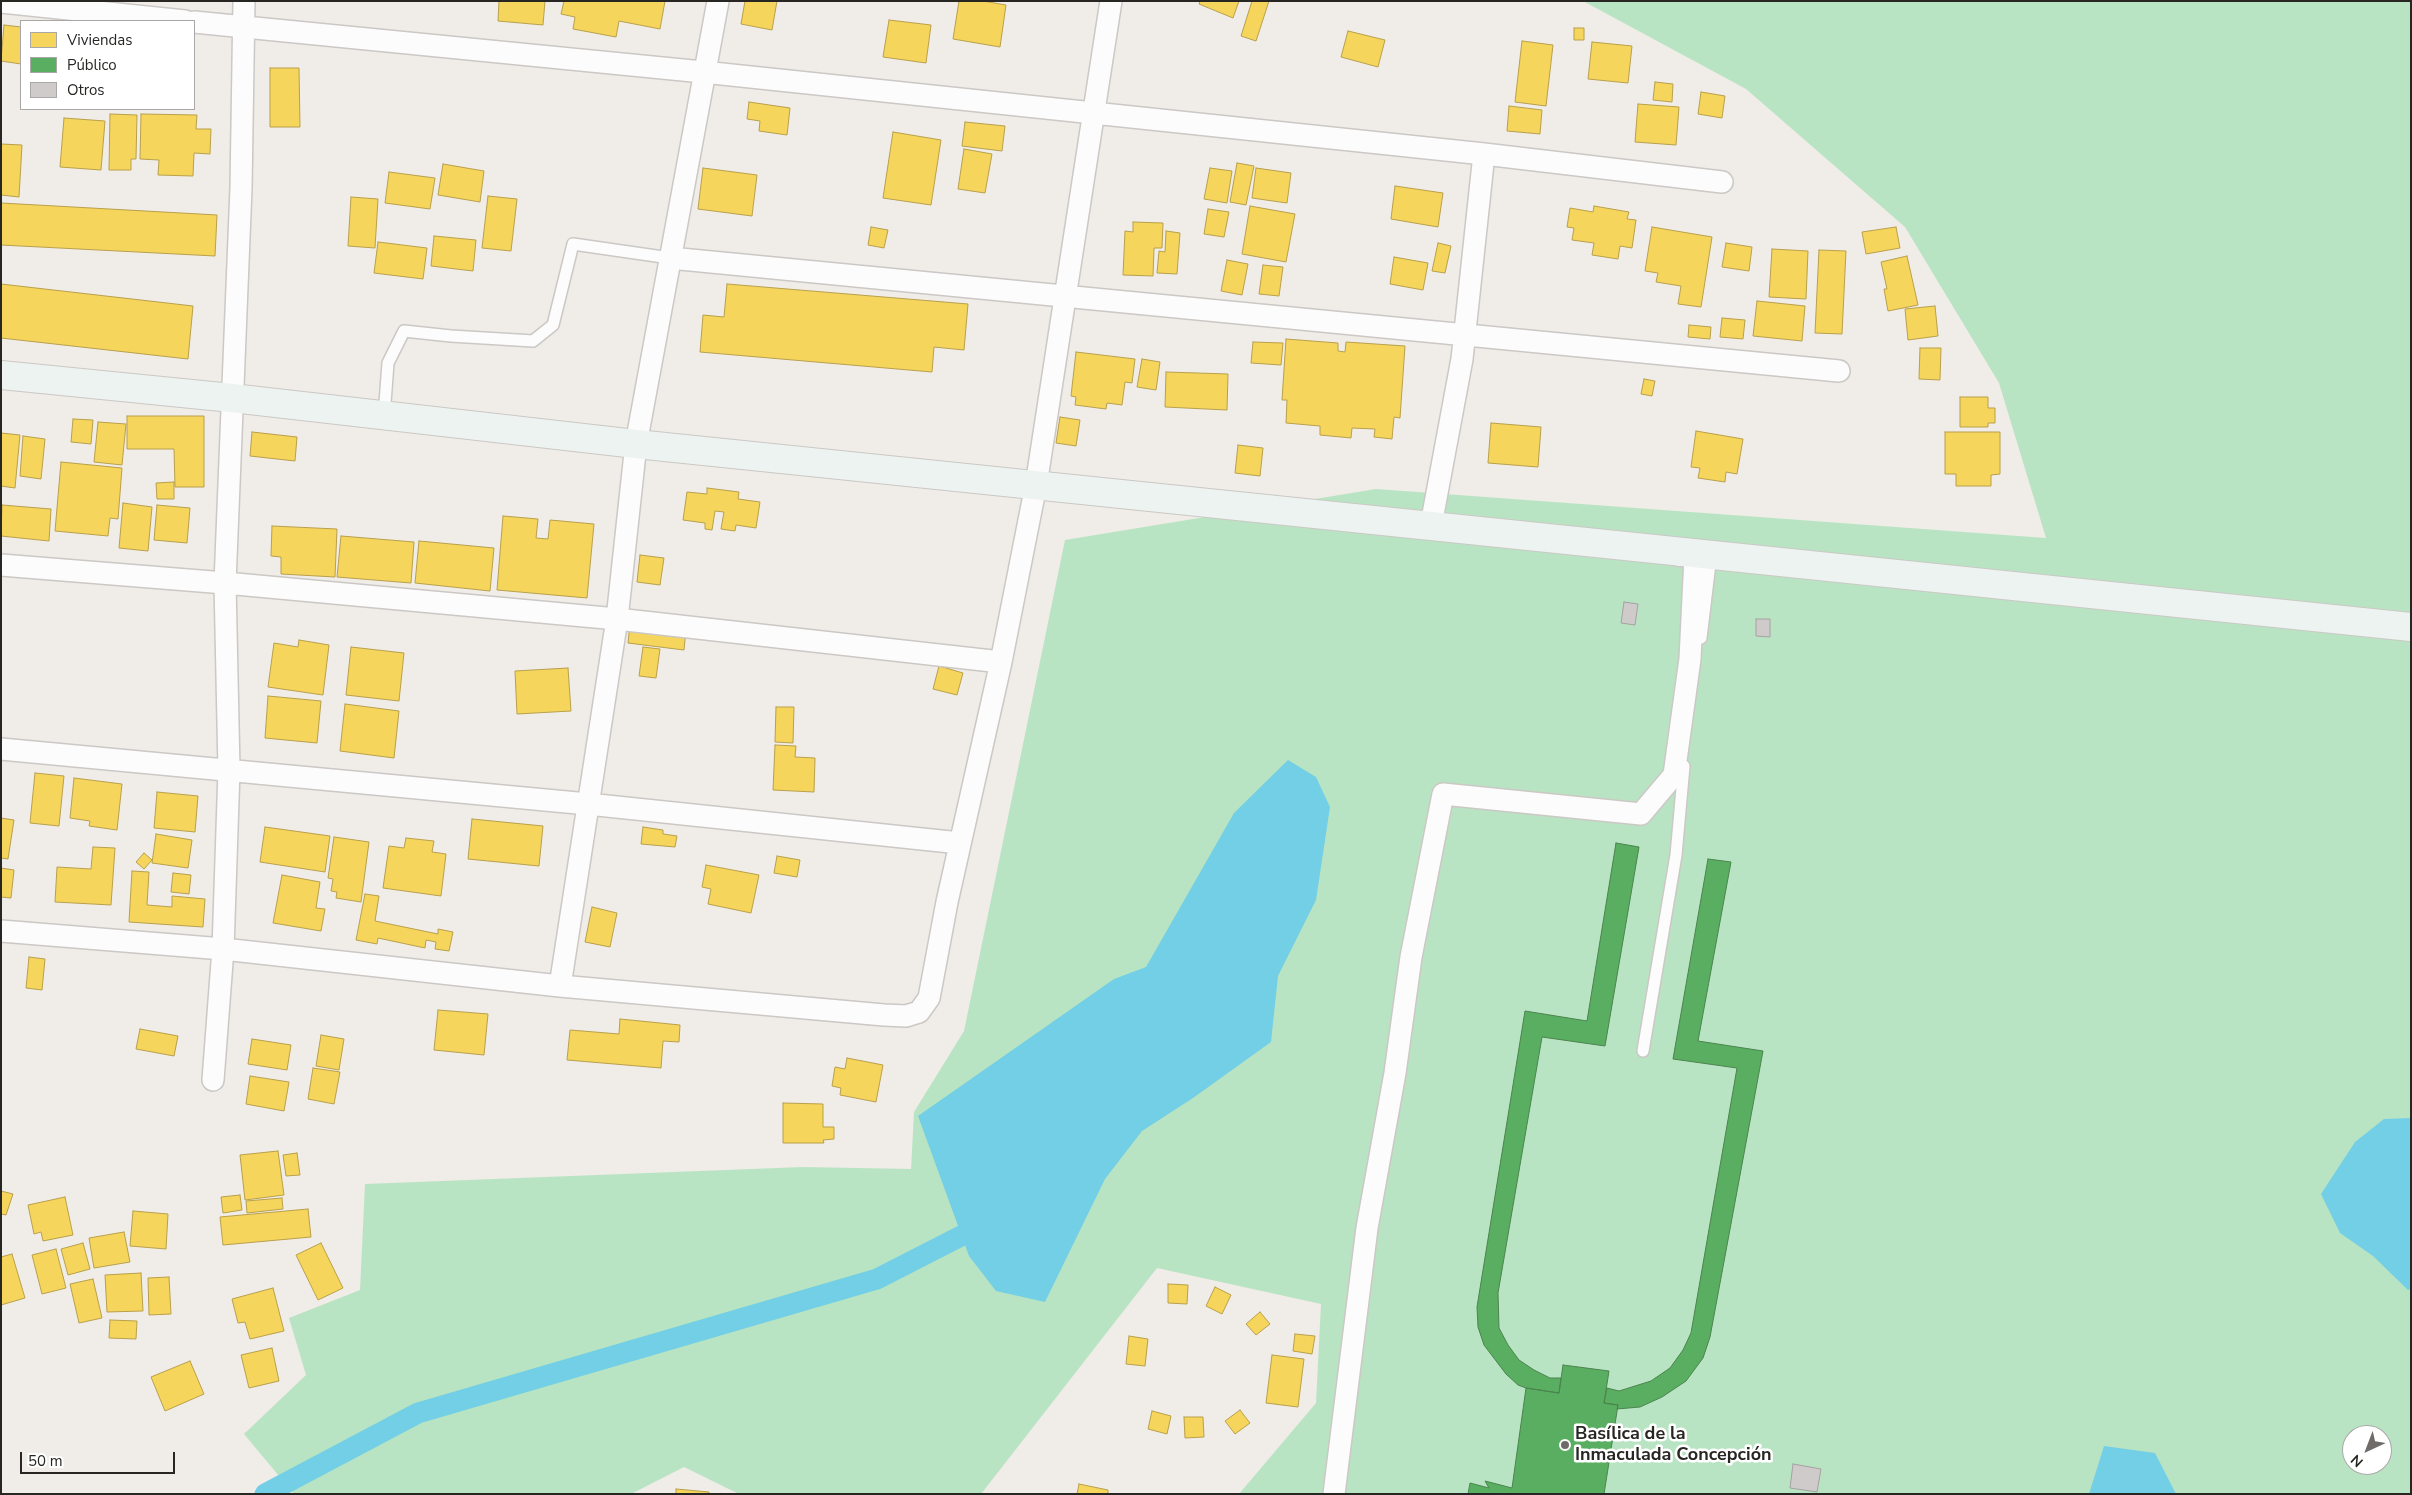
<!DOCTYPE html>
<meta charset="utf-8">
<style>
body{margin:0}
#map{position:relative;width:2412px;height:1495px;overflow:hidden;background:#f0ece8;font-family:"Nunito Sans",sans-serif}
canvas{display:block}
.frame{position:absolute;inset:0;border:2px solid #282623;pointer-events:none}
.legend{position:absolute;left:20px;top:20px;width:175px;height:90px;box-sizing:border-box;background:#fff;border:1px solid #a9a8a7;margin:0;padding:6px 9px;list-style:none;font-size:15px;color:#282623}
.legend li{display:flex;align-items:center;gap:10px;height:25px}
.legend b{width:25px;border:1px solid #a9a8a7}
.north{position:absolute;left:2342px;top:1425px;width:50px;height:50px;box-sizing:border-box;background:#fff;border:1px solid #a9a8a7;border-radius:50%;rotate:223deg;font-size:14px;font-weight:700;line-height:20px;text-align:center;color:#282623}
.north::after{content:'';display:block;margin:auto;width:18px;height:22px;background:#6e6b68;clip-path:polygon(50% 0,100% 100%,50% 72%,0 100%)}
.scale{position:absolute;left:20px;top:1452px;width:155px;height:22px;box-sizing:border-box;border:2px solid #282623;border-top:0;padding-left:6px;font-size:15px;line-height:18px;white-space:nowrap;color:#282623;-webkit-text-stroke:4px #fff;paint-order:stroke}
</style>
<div id="map">
<canvas width="2412" height="1495"></canvas>
<div class="frame"></div>
<ul class="legend">
<li><b style="height:14px;background:#f6d55c"></b>Viviendas</li>
<li><b style="height:14px;background:#5aae61"></b>Público</li>
<li><b style="height:14px;background:#cecbca"></b>Otros</li>
</ul>
<div class="north">N</div>
<div class="scale">50 m</div>
</div>
<script>
const ctx = document.querySelector('canvas').getContext('2d');
ctx.lineJoin = 'round';
function fillPath(path, color) { ctx.fillStyle = color; ctx.fill(path, 'evenodd'); }
const poly = rows => new Path2D(rows.map(r => 'M' + r).join(''));
function strokePath(path, color, width, dash) { ctx.strokeStyle = color; ctx.lineWidth = width; ctx.lineCap = dash ? 'butt' : 'round'; ctx.setLineDash(dash || []); ctx.stroke(path); }
function write(font, color, halo, rows, align = 'center') {
  ctx.font = font + ' "Nunito Sans",sans-serif'; ctx.lineWidth = 5; ctx.setLineDash([]); ctx.textBaseline = 'middle'; ctx.strokeStyle = halo; ctx.fillStyle = color; for (const [text, x, y, turn = 0] of rows) {
    ctx.save(); ctx.translate(x, y); ctx.rotate((+turn || 0) * Math.PI / 180); ctx.textAlign = isNaN(turn) ? turn : align; if (halo) ctx.strokeText(text, 0, 0); ctx.fillText(text, 0, 0); ctx.restore();
  }
}
fillPath(poly([
 [1583,1,2411,1,2411,1494,1239,1494,1316,1403,1321,1304,1157,1268,981,1494,739,1494,684,1467,631,1494,294,1494,244,1434,306,1375,289,1318,360,1290,365,1184,803,1167,911,1169,914,1112,964,1031,1065,540,1376,489,2046,538,1999,383,1905,227,1746,89],
 [2352,1435,2382,1435,2382,1465,2352,1465]
]), '#b9e4c3');
fillPath(poly([
 [1288,760,1316,777,1330,807,1316,900,1278,976,1271,1042,1193,1098,1142,1131,1105,1179,1045,1302,996,1291,969,1256,918,1116,1114,979,1146,967,1234,813],
 [2411,1118,2411,1289,2408,1290,2373,1256,2340,1233,2321,1194,2355,1142,2384,1119],
 [2104,1446,2155,1453,2176,1494,2089,1494]
]), '#72cfe5');
const homes = poly([
 [499,1,545,1,543,25,498,21,499,1],
 [564,1,665,1,660,29,619,21,616,37,573,29,575,17,561,14,564,1],
 [745,1,777,1,772,30,741,24,745,1],
 [959,1,983,1,1006,5,1000,47,953,39,959,1],
 [1200,1,1239,1,1233,18,1199,4,1200,1],
 [1252,1,1269,1,1256,41,1241,36,1252,1],
 [889,20,931,25,926,63,883,57,889,20],
 [4,25,21,27,21,64,1,61,4,25],
 [1574,28,1584,28,1584,40,1574,40,1574,28],
 [1348,31,1385,40,1378,67,1341,57,1348,31],
 [1522,41,1553,45,1546,106,1515,102,1522,41],
 [1592,42,1632,46,1628,83,1588,79,1592,42],
 [270,68,299,68,300,127,270,127,270,68],
 [1655,82,1673,84,1672,102,1653,100,1655,82],
 [1701,92,1725,96,1722,118,1698,114,1701,92],
 [749,102,790,108,787,135,759,131,760,121,747,119,749,102],
 [1638,104,1679,107,1676,145,1635,142,1638,104],
 [1509,106,1542,110,1540,134,1507,131,1509,106],
 [110,114,137,115,136,159,131,159,131,170,109,170,110,114],
 [141,114,197,115,196,129,211,129,210,154,194,153,193,176,158,175,159,160,140,159,141,114],
 [64,118,105,121,101,170,60,167,64,118],
 [965,122,1005,126,1002,151,962,146,965,122],
 [893,132,941,140,931,205,883,198,893,132],
 [1,144,22,145,19,197,1,195,1,144],
 [964,149,992,154,985,193,958,189,964,149],
 [1237,163,1254,166,1246,205,1230,202,1237,163],
 [443,164,484,171,480,202,438,195,443,164],
 [703,168,757,175,752,216,698,209,703,168],
 [1210,168,1232,171,1227,203,1204,199,1210,168],
 [1256,168,1291,173,1287,203,1252,198,1256,168],
 [389,172,435,178,430,209,385,203,389,172],
 [1395,186,1443,193,1438,227,1391,219,1395,186],
 [488,196,517,199,511,251,482,248,488,196],
 [351,197,378,199,375,248,348,246,351,197],
 [1,203,217,215,215,256,1,245,1,203],
 [1250,206,1295,214,1286,262,1242,254,1250,206],
 [1594,206,1629,212,1627,219,1636,220,1632,248,1620,246,1618,259,1592,255,1594,243,1572,240,1574,228,1567,227,1570,208,1593,212,1594,206],
 [1208,209,1229,212,1224,237,1204,234,1208,209],
 [1133,222,1163,223,1162,248,1154,248,1153,276,1123,275,1125,231,1133,232,1133,222],
 [871,227,888,230,884,248,868,245,871,227],
 [1652,227,1712,237,1701,307,1678,304,1681,286,1656,282,1658,273,1645,271,1652,227],
 [1896,227,1900,248,1866,254,1862,232,1896,227],
 [1166,231,1180,233,1177,274,1157,273,1159,251,1165,252,1166,231],
 [434,236,476,240,473,271,431,266,434,236],
 [378,242,427,248,423,279,374,273,378,242],
 [1438,243,1451,246,1445,273,1432,271,1438,243],
 [1726,243,1752,247,1749,271,1722,267,1726,243],
 [1772,249,1808,251,1806,299,1769,297,1772,249],
 [1819,250,1846,251,1842,334,1815,333,1819,250],
 [1907,256,1918,305,1888,311,1884,289,1887,289,1881,262,1907,256],
 [1394,257,1428,263,1423,290,1390,284,1394,257],
 [1227,260,1248,264,1242,295,1221,291,1227,260],
 [1263,265,1283,267,1279,296,1259,294,1263,265],
 [1,284,193,306,188,359,1,338,1,284],
 [727,284,968,304,964,350,934,347,932,372,700,352,703,315,724,317,727,284],
 [1757,301,1805,306,1802,341,1753,336,1757,301],
 [1935,306,1938,336,1908,340,1905,309,1935,306],
 [1722,318,1745,320,1743,339,1720,337,1722,318],
 [1689,325,1711,327,1710,339,1688,337,1689,325],
 [1286,339,1338,343,1338,351,1345,352,1346,342,1405,346,1400,418,1394,417,1392,439,1374,437,1375,429,1352,428,1351,438,1320,435,1320,426,1286,423,1287,400,1282,400,1286,339],
 [1253,342,1283,343,1281,365,1251,363,1253,342],
 [1920,348,1941,348,1940,380,1919,379,1920,348],
 [1076,352,1135,359,1132,383,1125,382,1122,405,1107,403,1106,409,1075,405,1076,397,1071,396,1076,352],
 [1142,359,1160,362,1156,390,1137,387,1142,359],
 [1166,372,1228,374,1227,410,1165,407,1166,372],
 [1644,379,1655,381,1652,396,1641,394,1644,379],
 [1960,397,1988,397,1988,408,1995,408,1995,423,1988,423,1988,427,1960,427,1960,397],
 [127,416,204,416,204,487,175,487,174,449,127,449,127,416],
 [1060,417,1080,420,1076,446,1056,443,1060,417],
 [73,419,93,420,91,444,71,442,73,419],
 [98,422,126,424,122,465,94,462,98,422],
 [1491,423,1541,427,1538,467,1488,463,1491,423],
 [1696,431,1743,439,1737,474,1726,472,1725,482,1698,478,1700,468,1691,467,1696,431],
 [252,432,297,437,295,461,250,456,252,432],
 [1945,432,2000,432,2000,474,1991,475,1991,486,1956,486,1956,474,1945,474,1945,432],
 [1,433,20,435,15,488,1,486,1,433],
 [23,436,45,439,41,479,20,476,23,436],
 [1238,445,1263,448,1260,476,1235,473,1238,445],
 [61,462,122,468,118,519,110,518,108,536,55,531,61,462],
 [174,482,174,499,157,499,156,483,174,482],
 [707,488,739,492,738,499,760,502,756,528,736,525,735,531,721,529,724,512,715,511,712,530,705,529,705,523,683,520,687,492,707,494,707,488],
 [123,503,152,507,148,551,119,548,123,503],
 [2,505,51,509,49,541,1,536,2,505],
 [157,505,190,508,187,543,154,540,157,505],
 [503,516,538,519,536,538,548,539,550,520,594,524,587,598,497,590,503,516],
 [272,526,337,529,335,577,281,574,281,557,271,556,272,526],
 [341,536,414,542,411,583,337,577,341,536],
 [419,541,494,548,490,591,415,583,419,541],
 [640,555,664,558,660,585,637,582,640,555],
 [630,623,686,629,684,650,628,643,630,623],
 [299,640,329,645,323,695,268,687,274,643,298,647,299,640],
 [351,647,404,653,399,701,346,695,351,647],
 [643,647,660,649,656,678,639,676,643,647],
 [939,666,963,673,957,695,933,689,939,666],
 [568,668,571,711,517,714,515,671,568,668],
 [268,696,321,701,317,743,265,738,268,696],
 [345,704,399,711,394,758,340,751,345,704],
 [776,707,794,707,793,743,775,742,776,707],
 [775,745,796,746,795,757,815,758,814,792,773,790,775,745],
 [35,773,64,776,59,826,30,823,35,773],
 [74,778,122,784,117,830,89,826,90,821,70,818,74,778],
 [157,792,198,796,195,832,154,828,157,792],
 [1,818,14,820,8,859,1,858,1,818],
 [472,819,543,826,539,866,468,859,472,819],
 [265,827,330,836,325,872,260,862,265,827],
 [643,827,663,830,663,834,677,836,675,847,641,844,643,827],
 [156,834,192,840,188,868,152,863,156,834],
 [334,837,369,842,361,902,336,898,337,892,331,891,333,879,328,878,334,837],
 [406,838,434,841,432,852,446,854,441,896,383,888,389,846,404,848,406,838],
 [93,847,115,848,111,905,55,902,57,867,91,869,93,847],
 [144,853,152,860,144,869,136,862,144,853],
 [777,856,800,860,797,877,774,873,777,856],
 [706,865,759,875,751,913,708,904,711,889,702,887,706,865],
 [1,868,14,870,11,898,1,897,1,868],
 [132,871,149,872,147,905,172,907,172,896,205,899,203,927,129,922,132,871],
 [173,873,191,875,189,894,171,892,173,873],
 [282,875,320,882,316,908,325,909,321,931,273,923,282,875],
 [365,894,379,896,375,921,438,934,438,929,453,932,449,951,435,949,436,942,426,940,425,948,378,938,377,944,356,940,365,894],
 [592,907,617,913,610,947,585,942,592,907],
 [29,957,45,959,42,990,26,988,29,957],
 [438,1010,488,1014,484,1055,434,1050,438,1010],
 [620,1019,680,1025,679,1042,663,1041,661,1068,567,1060,570,1030,619,1034,620,1019],
 [140,1029,178,1036,174,1056,136,1049,140,1029],
 [321,1035,344,1039,339,1070,316,1066,321,1035],
 [252,1039,291,1045,287,1070,248,1064,252,1039],
 [847,1058,883,1065,876,1102,840,1095,841,1088,832,1086,835,1067,845,1069,847,1058],
 [313,1068,340,1072,334,1104,308,1099,313,1068],
 [250,1076,289,1082,284,1111,246,1104,250,1076],
 [783,1103,823,1104,823,1127,834,1127,834,1139,823,1140,824,1143,783,1143,783,1103],
 [278,1151,284,1195,245,1200,240,1155,278,1151],
 [297,1153,300,1175,286,1176,283,1155,297,1153],
 [1,1191,13,1194,6,1215,1,1214,1,1191],
 [240,1195,242,1210,223,1213,221,1197,240,1195],
 [65,1197,73,1235,43,1241,41,1232,34,1234,28,1205,65,1197],
 [282,1198,283,1209,247,1213,246,1201,282,1198],
 [308,1209,311,1237,223,1245,220,1217,308,1209],
 [133,1211,168,1214,166,1249,130,1246,133,1211],
 [124,1232,130,1262,94,1268,89,1238,124,1232],
 [83,1243,90,1269,68,1275,61,1249,83,1243],
 [321,1243,343,1288,318,1300,296,1255,321,1243],
 [56,1249,66,1288,42,1294,32,1255,56,1249],
 [12,1254,25,1298,1,1305,1,1257,12,1254],
 [141,1273,143,1311,107,1312,105,1275,141,1273],
 [169,1277,171,1314,149,1315,148,1278,169,1277],
 [93,1279,102,1318,79,1323,70,1284,93,1279],
 [1168,1284,1188,1285,1187,1304,1168,1303,1168,1284],
 [1215,1287,1231,1295,1222,1314,1206,1306,1215,1287],
 [273,1288,284,1331,250,1339,245,1322,238,1323,232,1299,273,1288],
 [1260,1312,1270,1324,1256,1335,1246,1324,1260,1312],
 [110,1320,137,1321,136,1339,109,1338,110,1320],
 [1295,1334,1315,1336,1312,1354,1293,1351,1295,1334],
 [1129,1336,1148,1339,1145,1366,1126,1364,1129,1336],
 [272,1348,279,1381,249,1388,241,1355,272,1348],
 [1272,1355,1304,1359,1298,1407,1266,1403,1272,1355],
 [190,1361,204,1394,165,1411,151,1377,190,1361],
 [1240,1410,1250,1423,1235,1434,1225,1421,1240,1410],
 [1152,1411,1171,1416,1167,1434,1148,1429,1152,1411],
 [1184,1417,1203,1417,1204,1437,1185,1438,1184,1417],
 [1079,1484,1108,1490,1108,1494,1077,1494,1079,1484],
 [676,1489,709,1492,709,1494,676,1494,676,1489]
]);
fillPath(homes, '#f6d55c');
strokePath(homes, '#b8a04b', 1);
const public = poly([
 [1616,843,1639,847,1605,1046,1542,1037,1498,1293,1499,1328,1508,1345,1519,1360,1534,1370,1550,1378,1561,1378,1559,1393,1526,1388,1518,1385,1506,1374,1484,1345,1478,1327,1477,1307,1525,1011,1587,1021,1616,843],
 [1708,859,1731,862,1698,1041,1763,1051,1710,1337,1703,1358,1686,1381,1662,1397,1640,1407,1617,1409,1618,1405,1604,1403,1607,1388,1619,1391,1651,1381,1670,1368,1683,1350,1691,1333,1737,1068,1673,1059,1708,859],
 [1563,1365,1609,1371,1604,1403,1618,1405,1604,1494,1468,1494,1470,1483,1489,1488,1485,1481,1512,1488,1526,1388,1559,1393,1563,1365]
]);
fillPath(public, '#5aae61');
strokePath(public, '#4b854e', 1);
strokePath(poly([
 [265,1494,418,1413,877,1279,961,1236]
]), '#72cfe5', 21);
const building = poly([
 [1624,602,1638,604,1635,625,1621,623,1624,602],
 [1756,619,1770,619,1770,637,1756,636,1756,619],
 [1793,1464,1821,1469,1817,1492,1790,1488,1793,1464]
]);
fillPath(building, '#cecbca');
strokePath(building, '#a6a2a2', 1);
const lane = poly([
 [384,416,388,363,404,331,451,336,533,341,553,325,573,244,670,258],
 [1701,638,1711,555],
 [1643,1051,1676,855,1684,766]
]);
const street = poly([
 [1,2,185,21],
 [194,22,703,72,1484,154,1722,182],
 [670,258,1839,371],
 [1431,525,1462,359,1484,154],
 [1,565,225,583,617,619,1001,662],
 [1,749,588,804,960,843],
 [1,931,223,949,560,986,884,1015,906,1016,919,1012,929,998,947,902,1001,662,1036,485,1111,1],
 [560,986,617,619,636,444,718,1],
 [213,1080,223,949,229,770,225,583,241,188,244,1],
 [1334,1494,1367,1228,1395,1073,1411,957,1443,794,1641,814,1674,775,1690,659,1695,557,1678,555]
]);
const secondary = poly([
 [1,375,232,398,636,444,2411,627]
]);
strokePath(lane, '#cbc8c5', 14);
strokePath(street, '#cbc8c5', 24);
strokePath(secondary, '#cbc8c5', 30);
strokePath(lane, '#fdfcfc', 11);
strokePath(street, '#fdfcfc', 21);
strokePath(secondary, '#edf3f0', 28);
for (const [x, y, r, color] of [
 [1565,1445,5,"#6e6b68"]
]) { const dot = new Path2D(); dot.arc(x, y, r, 0, 2 * Math.PI); ctx.fillStyle = color; ctx.fill(dot); strokePath(dot, '#fff', 2); }
write('bold 18px', '#282623', '#fff', [
 ["Basílica de la",1575,1435],
 ["Inmaculada Concepción",1575,1456]
], 'left');
</script>
